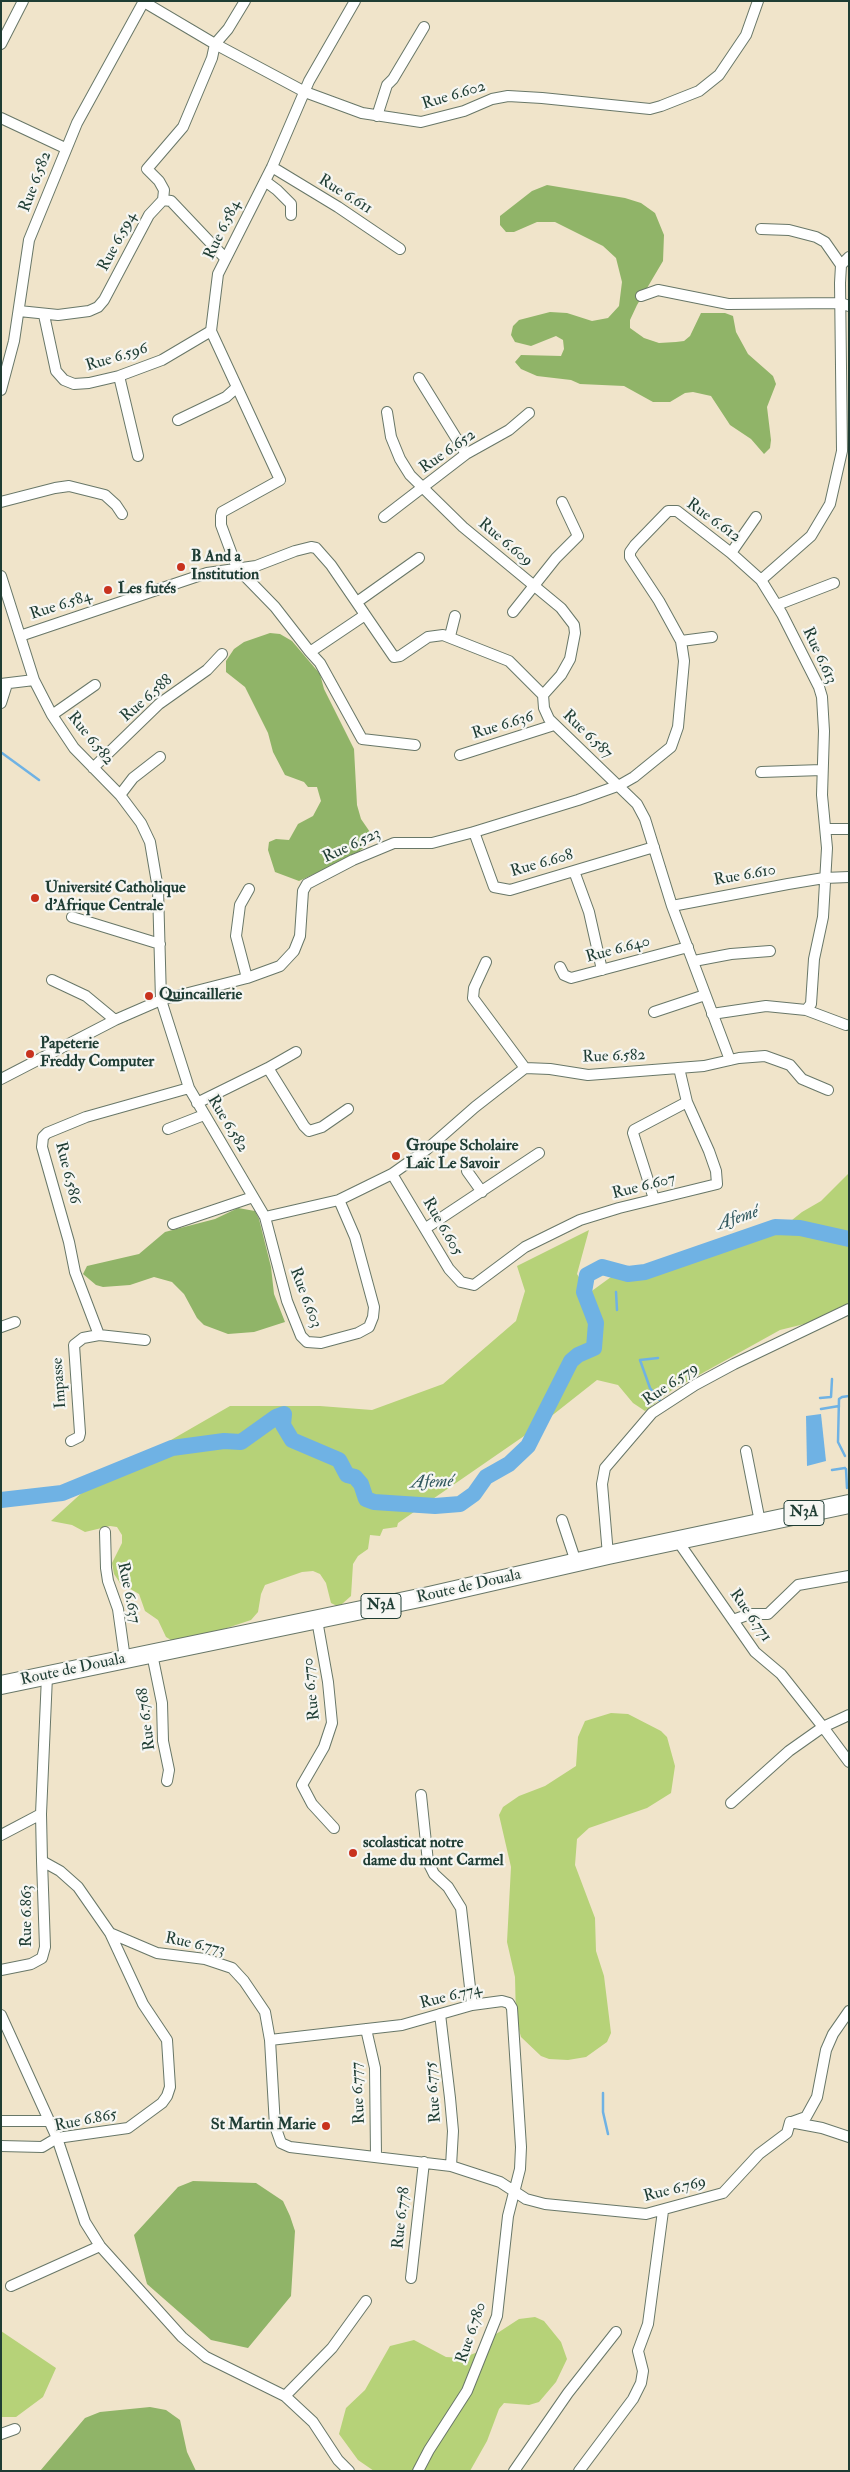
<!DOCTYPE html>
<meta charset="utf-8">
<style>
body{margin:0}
#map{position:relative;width:850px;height:2472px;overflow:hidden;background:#f0e4ca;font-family:"IM FELL Double Pica",serif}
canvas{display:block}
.frame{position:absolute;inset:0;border:2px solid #1f3d34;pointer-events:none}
</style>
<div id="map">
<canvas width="850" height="2472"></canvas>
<div class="frame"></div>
</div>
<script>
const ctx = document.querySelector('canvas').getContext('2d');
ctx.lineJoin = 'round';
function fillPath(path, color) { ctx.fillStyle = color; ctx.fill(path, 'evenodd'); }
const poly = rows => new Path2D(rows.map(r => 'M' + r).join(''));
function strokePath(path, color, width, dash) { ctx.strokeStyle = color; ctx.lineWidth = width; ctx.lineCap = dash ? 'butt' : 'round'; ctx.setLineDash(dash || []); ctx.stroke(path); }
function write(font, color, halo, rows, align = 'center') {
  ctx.font = font + ' "IM FELL Double Pica",serif'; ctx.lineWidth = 4.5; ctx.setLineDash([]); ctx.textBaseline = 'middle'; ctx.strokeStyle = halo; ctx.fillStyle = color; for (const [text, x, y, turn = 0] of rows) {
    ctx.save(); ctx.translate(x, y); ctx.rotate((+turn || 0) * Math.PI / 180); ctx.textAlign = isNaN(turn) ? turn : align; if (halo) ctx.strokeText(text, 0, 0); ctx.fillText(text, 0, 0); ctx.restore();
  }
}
fillPath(poly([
 [849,1173,849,1313,780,1330,672,1390,645,1411,633,1403,618,1385,597,1380,540,1425,398,1523,397,1527,383,1529,380,1536,370,1535,368,1549,358,1556,353,1564,351,1596,342,1604,337,1606,331,1603,326,1583,320,1574,313,1571,302,1572,265,1585,261,1594,258,1612,251,1620,215,1632,171,1640,166,1637,158,1620,145,1611,139,1594,120,1583,114,1574,112,1563,122,1543,122,1535,117,1527,110,1526,85,1532,72,1525,51,1521,86,1489,230,1406,320,1406,372,1410,443,1384,516,1321,525,1291,517,1266,589,1230,577,1274,589,1293,611,1277,646,1277,777,1232,802,1212,821,1201],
 [611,1713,628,1714,661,1731,667,1737,675,1766,671,1793,647,1808,589,1828,577,1839,575,1865,595,1918,596,1951,604,1976,611,2033,607,2042,586,2057,568,2060,549,2059,541,2056,521,2037,516,2019,515,1977,507,1942,511,1867,499,1815,503,1807,519,1796,545,1786,576,1766,578,1737,585,1721],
 [535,2317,544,2321,561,2342,567,2359,556,2382,539,2402,529,2405,504,2403,499,2409,487,2441,470,2471,374,2471,358,2460,339,2434,346,2408,365,2390,390,2346,414,2340,446,2357,462,2358,478,2352,496,2334,519,2319],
 [1,2331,56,2368,43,2397,16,2417,1,2417]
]), '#b6d278');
fillPath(poly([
 [547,185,625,198,641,203,655,213,664,235,663,261,637,305,630,320,630,328,644,338,659,343,676,342,684,341,690,336,701,313,725,313,733,316,736,332,748,354,773,376,776,384,767,407,771,440,770,448,764,454,751,439,730,425,711,396,693,392,685,393,670,402,653,402,624,386,580,384,571,380,537,376,521,369,515,362,521,355,561,356,564,349,563,340,556,336,531,346,515,342,511,335,513,326,519,320,550,312,567,313,592,321,608,318,619,306,622,282,616,258,603,246,555,222,537,222,514,232,506,232,500,225,500,216,532,191],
 [270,633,280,634,292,641,320,674,324,689,354,749,357,805,361,819,372,835,367,845,352,857,299,881,275,872,268,850,269,842,276,839,289,840,298,824,313,816,321,801,317,787,308,787,304,782,285,775,273,752,268,733,245,687,226,672,226,661,234,649,244,642],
 [238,1208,255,1211,259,1219,271,1267,274,1294,285,1322,254,1332,228,1334,204,1325,197,1318,184,1294,172,1282,154,1277,130,1285,103,1287,96,1285,83,1274,87,1266,139,1254,165,1232,215,1219],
 [193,2181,256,2183,283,2201,290,2216,295,2231,291,2296,248,2348,211,2340,147,2284,134,2235,178,2187],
 [150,2407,166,2410,180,2420,187,2452,196,2471,40,2471,85,2418,100,2412]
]), '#90b468');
fillPath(poly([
 [821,1414,826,1461,807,1466,806,1416]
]), '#6fb2e4');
strokePath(poly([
 [2,753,39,780],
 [616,1292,617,1310],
 [658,1358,640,1360,650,1388,661,1402],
 [820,1398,831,1397,832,1379],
 [821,1409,839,1406],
 [845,1456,838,1442,839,1399,842,1397,849,1396],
 [846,1469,847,1488],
 [832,1470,845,1468],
 [603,2093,603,2112,608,2134]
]), '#6fb2e4', 2.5);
strokePath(poly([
 [1,1500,62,1493,172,1448,224,1441,241,1442,276,1417,284,1414,283,1425,292,1440,339,1460,347,1475,355,1477,361,1484,366,1499,374,1502,435,1506,460,1504,474,1494,486,1477,509,1464,528,1446,571,1361,578,1355,594,1348,596,1323,584,1292,587,1275,602,1267,628,1274,645,1272,775,1227,800,1228,849,1239]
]), '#6fb2e4', 16);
const minor = poly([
 [355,1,309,81,272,167,218,274,211,331,280,480,222,512,221,516,221,525,237,568,275,607,310,652,365,615],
 [144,2,215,44,305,92,362,113,421,122,464,111,492,99,508,96,542,98,650,109,661,106,699,91,719,75,746,35,758,1],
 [1,44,23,1],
 [377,116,387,85,393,79,424,27],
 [1,118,65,148],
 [272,167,338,207,400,249],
 [265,181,277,190,291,204,291,215],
 [163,200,164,190,159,181,147,169,183,127,212,58,215,44,228,29,245,1],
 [761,229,789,230,816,237,825,242,841,265],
 [641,296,658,290,728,304,841,303,849,306],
 [19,311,58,315,89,311,98,307,104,300,149,215,163,200,171,201,225,258],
 [44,315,56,371,64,380,74,384,89,383,119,376,162,360,211,331],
 [119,376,138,456],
 [419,378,466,454],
 [1,390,14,341,29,240,77,123,144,1],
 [387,412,391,437,400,459,410,475,463,527,561,608,574,625,575,633,570,659,561,675,543,695],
 [178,420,226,397,236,388],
 [1,502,55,488,69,486,105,495,116,505,122,514],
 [384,517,466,454,509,430,529,413],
 [731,553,756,517],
 [1,576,34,680,52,715,74,748,120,795,141,823,150,842,158,889,161,1000,189,1088,265,1217,339,1200,392,1174,426,1150,475,1107,525,1068,550,1069,588,1075,704,1066,739,1058,765,1056,790,1065,802,1079,828,1090],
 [357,602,419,558],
 [777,605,834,583],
 [513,612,556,558,578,536,562,502],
 [20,636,207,573,256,566,295,551,311,547,316,548,331,565,394,657,400,656,428,637,443,635,509,661,543,695,544,708,549,719,637,804,645,819,672,906,730,1060],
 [450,636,455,616],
 [681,641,659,601,630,557,630,552,635,545,668,511,677,511,731,553,761,580],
 [310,652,320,663,362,739,415,745],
 [1,684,34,680],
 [1,703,7,684],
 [52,715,95,685],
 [460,755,554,725],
 [93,768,159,704,207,670,222,654],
 [761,772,822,770],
 [120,795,133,778,160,757],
 [826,829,849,829],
 [474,832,494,887,510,890,654,847],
 [574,871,589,912,602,970],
 [672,906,788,884,824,878,849,877],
 [72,917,160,944],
 [694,961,731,954,770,951],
 [486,962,474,988,473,998,525,1068],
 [560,967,564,975,571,978,688,947],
 [247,978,236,936,240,905,249,889],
 [52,980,86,996,115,1020],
 [806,1010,846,1025],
 [654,1012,705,995],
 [712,1014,766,1006,806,1010,811,1004,814,959,823,917,827,848,822,795,824,731,822,697,819,687,782,614,761,580,811,536,830,504,842,451,840,283,841,265,849,257],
 [268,1068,296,1052],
 [1,1079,115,1020,161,1000,247,978,280,966,294,951,300,936,303,891,307,884,353,860,394,843,432,843,474,832,578,800,620,785,634,777,671,747,678,727,684,661,681,641,712,637],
 [197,1103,268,1068,304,1126,309,1131,322,1127,348,1109],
 [168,1129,204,1115],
 [467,1171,482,1192],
 [392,1174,449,1269,461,1282,474,1285,525,1247,580,1220,619,1208,717,1184,716,1171,709,1151,687,1102,679,1068],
 [654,1199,633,1133,634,1130,687,1102],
 [265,1217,287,1301,301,1336,307,1342,321,1343,358,1333,369,1327,373,1317,374,1307,355,1237,339,1200],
 [173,1224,253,1197],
 [426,1228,539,1153],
 [1,1327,15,1322],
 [99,1335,75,1272,69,1242,42,1147,43,1137,47,1133,86,1117,189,1088],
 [71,1441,79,1437,80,1433,74,1345,83,1338,99,1335,145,1340],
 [746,1451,760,1522],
 [562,1520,576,1562],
 [105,1532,106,1568,108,1581,118,1609,125,1659],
 [677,1540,755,1652,781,1674,823,1727,789,1751,731,1803],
 [608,1555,602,1484,605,1468,652,1413,695,1385,734,1364,849,1309],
 [317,1620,328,1682,332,1723,324,1747,302,1785,312,1804,334,1828],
 [733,1620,750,1614,768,1614,798,1585,849,1576],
 [152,1654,162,1703,163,1741,169,1770,167,1781],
 [47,1676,41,1814,42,1861,60,1871,78,1887,110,1933,157,1953,205,1959,232,1968,244,1981,265,2012,270,2040,275,2126,281,2143,290,2147,451,2166,500,2182,526,2199,545,2204,646,2214,723,2193,759,2154,787,2133,790,2122,822,2128,849,2137],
 [849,1715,823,1727,849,1762],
 [421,1795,428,1862,434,1874,448,1887,461,1908,472,2005],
 [1,1835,41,1814],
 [1,1970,31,1964,42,1958,45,1947,42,1861],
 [440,2014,450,2098,453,2131,451,2166],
 [1,2015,57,2138,85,2222,100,2246,182,2337,206,2357,285,2396,313,2422,338,2460,349,2471],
 [366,2029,375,2068,376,2156],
 [270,2040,402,2025,472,2005,502,2001,509,2003,512,2008,521,2147,520,2169,508,2216,497,2316,467,2391,429,2450,418,2471],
 [1,2121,48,2121],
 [792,2122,806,2117,817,2097,826,2050,833,2034,849,2011],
 [1,2146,42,2147,57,2138,128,2128,162,2103,167,2096,170,2087,167,2040,143,2004,110,1933],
 [411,2278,424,2162],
 [11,2286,100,2246],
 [285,2396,332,2348,366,2301],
 [1,2434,15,2429],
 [514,2471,568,2393,616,2332],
 [579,2471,633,2399,641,2383,643,2371,638,2351,648,2324,663,2211]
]);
const trunk = poly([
 [1,1685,429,1596,608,1555,849,1504]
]);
strokePath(minor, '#687768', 12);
strokePath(trunk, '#687768', 20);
strokePath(minor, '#fff', 10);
strokePath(trunk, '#fff', 18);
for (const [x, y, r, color] of [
 [181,567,5,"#c8321e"],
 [108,590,5,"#c8321e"],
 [35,898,5,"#c8321e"],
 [149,996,5,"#c8321e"],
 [30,1054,5,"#c8321e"],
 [396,1156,5,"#c8321e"],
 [353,1853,5,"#c8321e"],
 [326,2126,5,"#c8321e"]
]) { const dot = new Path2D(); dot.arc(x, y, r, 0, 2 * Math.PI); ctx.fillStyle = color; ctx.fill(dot); strokePath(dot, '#f6f6f2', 2); }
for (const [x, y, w] of [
 [804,1513,40],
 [381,1606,40]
]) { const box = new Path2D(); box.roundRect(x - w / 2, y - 12.5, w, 25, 4); ctx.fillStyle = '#f6f6f2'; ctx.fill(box); strokePath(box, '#1f3d34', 1); }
write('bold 15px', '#1f3d34', null, [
 ["N3A",804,1513],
 ["N3A",381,1606]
]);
write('16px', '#1f3d34', '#f6f6f2', [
 ["Rue 6.602",454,96,-17],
 ["Rue 6.582",36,182,-69],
 ["Rue 6.611",345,195,32],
 ["Rue 6.584",223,230,-64],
 ["Rue 6.594",118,242,-62],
 ["Rue 6.596",117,358,-17],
 ["Rue 6.652",448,452,-35],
 ["Rue 6.612",713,521,36],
 ["Rue 6.609",505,543,40],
 ["Rue 6.584",61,606,-18],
 ["Rue 6.613",819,656,65],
 ["Rue 6.588",147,699,-41],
 ["Rue 6.636",503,726,-17],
 ["Rue 6.587",587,735,44],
 ["Rue 6.582",90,739,51],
 ["Rue 6.523",352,846,-25],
 ["Rue 6.608",542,864,-16],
 ["Rue 6.610",745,876,-10],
 ["Rue 6.640",618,950,-15],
 ["Rue 6.582",614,1057,-2],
 ["Rue 6.582",227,1124,59],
 ["Rue 6.586",67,1173,76],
 ["Rue 6.607",644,1187,-14],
 ["Rue 6.605",442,1227,60],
 ["Rue 6.603",305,1298,69],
 ["Impasse",60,1383,-94],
 ["Rue 6.579",671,1385,-34],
 ["Route de Douala",469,1587,-13],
 ["Rue 6.637",128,1593,78],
 ["Rue 6.771",750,1616,55],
 ["Route de Douala",73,1670,-12],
 ["Rue 6.770",312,1689,-96],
 ["Rue 6.768",147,1719,-97],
 ["Rue 6.863",28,1916,-90],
 ["Rue 6.773",195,1945,12],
 ["Rue 6.774",451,1997,-14],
 ["Rue 6.775",434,2092,-95],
 ["Rue 6.777",359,2093,-93],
 ["Rue 6.865",86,2121,-11],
 ["Rue 6.769",675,2190,-14],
 ["Rue 6.778",402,2218,-84],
 ["Rue 6.780",472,2333,-71]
]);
write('bold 16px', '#1f3d34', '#f6f6f2', [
 ["B And a",191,558],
 ["Institution",191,576],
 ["Les futés",118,590],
 ["Université Catholique",45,889],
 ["d'Afrique Centrale",45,907],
 ["Quincaillerie",159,996],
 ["Papeterie",40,1045],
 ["Freddy Computer",40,1063],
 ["Groupe Scholaire",406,1147],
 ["Laïc Le Savoir",406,1165],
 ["scolasticat notre",363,1844],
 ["dame du mont Carmel",363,1862],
 ["St Martin Marie",316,2126,"right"]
], 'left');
write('italic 18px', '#335a60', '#f6f6f2', [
 ["Afemé",738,1219,-19],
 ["Afemé",432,1483,-2]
]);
</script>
